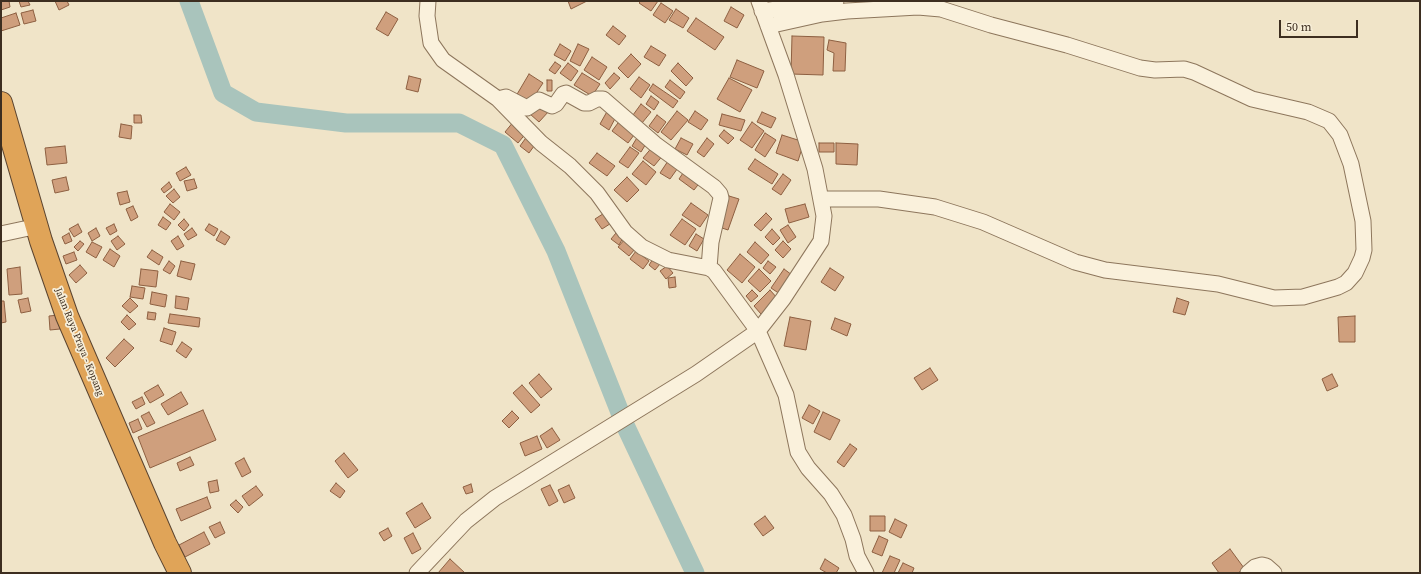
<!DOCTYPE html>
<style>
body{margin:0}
#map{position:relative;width:1421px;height:574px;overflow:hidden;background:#f0e4c8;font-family:"Source Serif 4",serif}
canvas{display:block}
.frame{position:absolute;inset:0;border:2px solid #3d2e20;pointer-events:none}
.scale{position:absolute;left:1279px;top:20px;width:79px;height:18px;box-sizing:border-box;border:2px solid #3d2e20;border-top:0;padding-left:5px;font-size:12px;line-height:14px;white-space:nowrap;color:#3d2e20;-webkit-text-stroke:3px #f7eed8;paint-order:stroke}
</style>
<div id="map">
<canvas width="1421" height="574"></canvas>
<div class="frame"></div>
<div class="scale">50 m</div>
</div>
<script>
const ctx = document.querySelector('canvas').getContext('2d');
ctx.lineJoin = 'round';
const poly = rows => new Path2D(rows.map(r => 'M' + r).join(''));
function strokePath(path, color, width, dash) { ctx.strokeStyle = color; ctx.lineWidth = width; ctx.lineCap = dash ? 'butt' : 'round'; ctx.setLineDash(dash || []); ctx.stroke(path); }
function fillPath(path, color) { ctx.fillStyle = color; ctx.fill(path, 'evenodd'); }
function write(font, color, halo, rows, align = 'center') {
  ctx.font = font + ' "Source Serif 4",serif'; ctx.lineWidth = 3.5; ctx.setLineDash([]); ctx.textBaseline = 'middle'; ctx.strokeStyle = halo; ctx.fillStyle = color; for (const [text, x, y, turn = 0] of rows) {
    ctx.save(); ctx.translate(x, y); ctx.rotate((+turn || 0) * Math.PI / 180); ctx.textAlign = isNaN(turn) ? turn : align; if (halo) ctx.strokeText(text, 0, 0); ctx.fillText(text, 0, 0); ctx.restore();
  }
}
strokePath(poly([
 [189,1,223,93,256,112,346,123,459,123,503,145,556,251,625,425,695,573]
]), '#a9c4bc', 19);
const building = poly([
 [1,1,9,1,10,7,1,10,1,1],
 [19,1,28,1,30,5,21,7,19,1],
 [55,1,67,1,69,5,59,10,55,1],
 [568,1,587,1,571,9,568,1],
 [641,1,658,1,651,11,639,3,641,1],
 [661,3,673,11,665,23,653,15,661,3],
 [731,7,744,15,737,28,724,21,731,7],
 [676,9,689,18,683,28,669,20,676,9],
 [33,10,36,21,24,24,21,13,33,10],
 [386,12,398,19,388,36,376,29,386,12],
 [16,13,20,25,1,31,1,18,16,13],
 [696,18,724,37,715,50,687,31,696,18],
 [613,26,626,36,619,45,606,35,613,26],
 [792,36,824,37,823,75,791,74,792,36],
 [829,40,846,43,845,71,833,71,834,53,827,50,829,40],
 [560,44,571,51,565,61,554,55,560,44],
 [578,44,589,49,580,66,570,61,578,44],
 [651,46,666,55,659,66,644,57,651,46],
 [631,54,641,64,628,78,618,68,631,54],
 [592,57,607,67,599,80,584,70,592,57],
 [737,60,764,71,757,88,730,77,737,60],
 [555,62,561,66,555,74,549,70,555,62],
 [568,63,578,71,571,81,560,73,568,63],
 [678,63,693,78,686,86,671,71,678,63],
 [582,73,600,84,592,96,574,85,582,73],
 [614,73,620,78,610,89,605,83,614,73],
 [529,74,543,83,529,104,516,96,529,74],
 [409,76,421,79,418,92,406,89,409,76],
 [639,77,650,85,641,98,630,89,639,77],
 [729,78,752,90,740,112,717,99,729,78],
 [547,80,552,80,552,91,547,91,547,80],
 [670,80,685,92,680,99,665,87,670,80],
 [653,84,678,101,673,108,649,90,653,84],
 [651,96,659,102,654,110,646,104,651,96],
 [540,103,549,111,539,122,530,114,540,103],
 [641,104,651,112,642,123,633,115,641,104],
 [609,108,618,113,609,130,600,124,609,108],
 [677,111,688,120,671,140,661,132,677,111],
 [695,111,708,120,701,130,688,122,695,111],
 [762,112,776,118,771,128,757,122,762,112],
 [722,114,745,120,741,131,719,125,722,114],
 [134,115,141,115,142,123,134,123,134,115],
 [657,115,666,122,658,133,649,126,657,115],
 [621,119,637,131,628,143,612,131,621,119],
 [514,121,527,132,518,143,505,132,514,121],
 [752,122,764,131,752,148,740,140,752,122],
 [121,124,132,126,131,139,119,137,121,124],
 [724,130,734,138,728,144,719,136,724,130],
 [765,133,776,140,765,157,755,150,765,133],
 [528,135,537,142,529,153,520,146,528,135],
 [782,135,804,142,798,161,776,153,782,135],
 [638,136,647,142,641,152,632,146,638,136],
 [681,138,693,144,687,155,675,149,681,138],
 [707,138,714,144,704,157,697,152,707,138],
 [819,143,834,143,834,152,819,152,819,143],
 [836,143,858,144,857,165,836,164,836,143],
 [654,145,664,154,654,166,643,158,654,145],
 [65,146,67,163,47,165,45,148,65,146],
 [630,147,639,153,628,168,619,162,630,147],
 [597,153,615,166,607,176,589,163,597,153],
 [670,158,680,165,670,179,660,173,670,158],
 [755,159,778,174,772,184,748,169,755,159],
 [643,161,656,172,646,185,632,174,643,161],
 [186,167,191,175,180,181,176,173,186,167],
 [685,170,701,181,694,190,679,179,685,170],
 [783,174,791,180,781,195,772,189,783,174],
 [66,177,69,190,55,193,52,180,66,177],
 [627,177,639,190,627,202,614,190,627,177],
 [194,179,197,188,187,191,184,181,194,179],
 [169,182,172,187,164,193,161,189,169,182],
 [174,189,180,197,173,203,166,196,174,189],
 [127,191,130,202,120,205,117,193,127,191],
 [729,196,739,199,728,230,719,227,729,196],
 [691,203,708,215,700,227,682,215,691,203],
 [170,204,180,212,174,220,164,212,170,204],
 [805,204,809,217,789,223,785,209,805,204],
 [133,206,138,217,131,221,126,209,133,206],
 [609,210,616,220,602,229,595,219,609,210],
 [766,213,772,219,761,231,754,225,766,213],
 [163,217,171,223,166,230,158,225,163,217],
 [184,219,189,225,184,231,178,225,184,219],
 [682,219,696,229,685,245,670,235,682,219],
 [78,224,82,232,74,237,69,229,78,224],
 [114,224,117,231,110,235,106,228,114,224],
 [209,224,218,229,214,236,205,230,209,224],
 [788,225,796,237,788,243,780,230,788,225],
 [96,228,100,236,92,241,88,233,96,228],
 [192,228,197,235,188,240,184,234,192,228],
 [772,229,780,238,773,245,765,237,772,229],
 [221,231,230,237,225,245,216,240,221,231],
 [69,233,72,241,65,244,62,237,69,233],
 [616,233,623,238,619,245,611,239,616,233],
 [696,234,704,239,697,251,689,246,696,234],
 [118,236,125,244,117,250,111,241,118,236],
 [178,236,184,246,177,250,171,241,178,236],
 [625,239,635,249,629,256,618,247,625,239],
 [80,241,84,244,78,251,74,247,80,241],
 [783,241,791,249,783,258,775,250,783,241],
 [92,242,102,247,96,258,86,252,92,242],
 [755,242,769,255,761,264,747,252,755,242],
 [110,249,120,256,114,267,103,260,110,249],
 [152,250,163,257,159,265,147,257,152,250],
 [636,251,649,261,643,269,630,259,636,251],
 [74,252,77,260,66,264,63,256,74,252],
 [740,254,755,267,742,283,727,270,740,254],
 [653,259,660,264,655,270,649,265,653,259],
 [169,261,175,266,170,274,163,270,169,261],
 [181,261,195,264,191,280,177,276,181,261],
 [768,261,776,267,770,274,763,268,768,261],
 [80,265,87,273,76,283,69,275,80,265],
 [667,266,673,273,666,279,660,271,667,266],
 [20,267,22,294,9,295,7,269,20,267],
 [830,268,844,277,835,291,821,282,830,268],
 [141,269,158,271,156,287,139,285,141,269],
 [759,269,771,281,760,292,748,281,759,269],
 [784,269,792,275,780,294,771,288,784,269],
 [675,277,676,287,669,288,668,278,675,277],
 [132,286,145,288,143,299,130,297,132,286],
 [752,290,758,296,751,302,746,296,752,290],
 [770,290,778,299,761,314,754,306,770,290],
 [152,292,167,295,165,307,150,304,152,292],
 [176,296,189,298,187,310,175,308,176,296],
 [28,298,31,311,21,313,18,300,28,298],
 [130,298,138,306,130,313,122,306,130,298],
 [1177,298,1189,302,1185,315,1173,312,1177,298],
 [1,301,4,301,6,322,1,323,1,301],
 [148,312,156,313,155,320,147,319,148,312],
 [170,314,200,318,199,327,168,323,170,314],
 [59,315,60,329,50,330,49,316,59,315],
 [127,315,136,324,129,330,121,322,127,315],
 [1355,316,1355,342,1339,342,1338,317,1355,316],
 [790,317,811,321,806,350,784,346,790,317],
 [835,318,851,324,847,336,831,329,835,318],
 [164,328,176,332,172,345,160,341,164,328],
 [124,339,134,348,115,367,106,358,124,339],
 [182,342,192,349,186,358,176,351,182,342],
 [930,368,938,380,922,390,914,378,930,368],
 [539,374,552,389,541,398,529,383,539,374],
 [1332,374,1338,386,1327,391,1322,379,1332,374],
 [158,385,164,395,150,403,144,393,158,385],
 [522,385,540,405,531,413,513,393,522,385],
 [181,392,188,404,168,415,161,404,181,392],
 [142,397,145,404,136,409,132,402,142,397],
 [809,405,820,411,813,424,802,418,809,405],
 [203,410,216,440,150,468,138,437,203,410],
 [512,411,519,418,509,428,502,421,512,411],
 [149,412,155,423,147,427,141,416,149,412],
 [823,412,840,420,830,440,814,432,823,412],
 [138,419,142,429,133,433,129,423,138,419],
 [552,428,560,440,547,448,540,436,552,428],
 [537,436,542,449,525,456,520,443,537,436],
 [850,444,857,449,844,467,837,462,850,444],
 [344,453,358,470,348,478,335,461,344,453],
 [190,457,194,465,180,471,177,463,190,457],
 [244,458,251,472,242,477,235,463,244,458],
 [217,480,219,491,210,493,208,482,217,480],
 [336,483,345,491,340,498,330,491,336,483],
 [471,484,473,492,466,494,463,487,471,484],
 [550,485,558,501,549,506,541,489,550,485],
 [569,485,575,498,564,503,558,490,569,485],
 [256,486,263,495,249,506,242,496,256,486],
 [207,497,211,508,181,521,176,509,207,497],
 [236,500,243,507,238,513,230,505,236,500],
 [422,503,431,518,415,528,406,513,422,503],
 [765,516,774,528,763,536,754,524,765,516],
 [870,516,885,516,885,531,870,531,870,516],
 [895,519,907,525,901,538,889,532,895,519],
 [220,522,225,533,215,538,209,527,220,522],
 [388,528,392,536,384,541,379,533,388,528],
 [204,532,210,544,185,557,179,545,204,532],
 [413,533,421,549,412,554,404,538,413,533],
 [879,536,888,540,882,556,872,552,879,536],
 [1230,549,1244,568,1238,573,1219,573,1212,563,1230,549],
 [890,556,900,560,894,573,882,573,890,556],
 [450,559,465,573,438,573,450,559],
 [825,559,839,568,836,573,827,573,820,569,825,559],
 [903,563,914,568,912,573,898,573,903,563]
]);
fillPath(building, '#cf9f7d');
strokePath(building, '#8d5f41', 1);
const minor = poly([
 [759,1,786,75,815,169,824,216,821,241,783,299,758,331,786,395,798,452,808,468,831,494,844,515,853,539,857,556,866,573],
 [762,11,836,1],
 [768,26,822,14,847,11,918,7,941,9,991,25,1067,45,1140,68,1155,70,1184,69,1194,72,1252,99,1308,112,1329,121,1340,135,1351,164,1363,221,1364,250,1362,258,1355,273,1346,283,1338,287,1303,297,1274,298,1218,284,1105,270,1075,262,983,222,935,207,879,199,822,199],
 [498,99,506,97,527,108,539,100,552,106,556,104,563,94,566,93,584,103,589,103,597,99,603,99,655,144,714,187,720,194,721,198,711,242,709,268],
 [1,234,38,226],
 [417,573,466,521,495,498,696,374,758,331,714,271,709,268,668,260,642,247,625,232,597,193,570,166,541,143,498,99,443,60,431,43,427,16,428,1],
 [1248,573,1255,567,1262,565,1266,566,1274,573]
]);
const highway = poly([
 [1,103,41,241,67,316,165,543,180,573]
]);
strokePath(minor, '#8d765c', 17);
strokePath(highway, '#5b4430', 24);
strokePath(minor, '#faf1dc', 15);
strokePath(highway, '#e0a458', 22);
write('10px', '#3d2e20', '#f7eed8', [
 ["Jalan Raya Praya - Kopang",79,342,68]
]);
</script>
